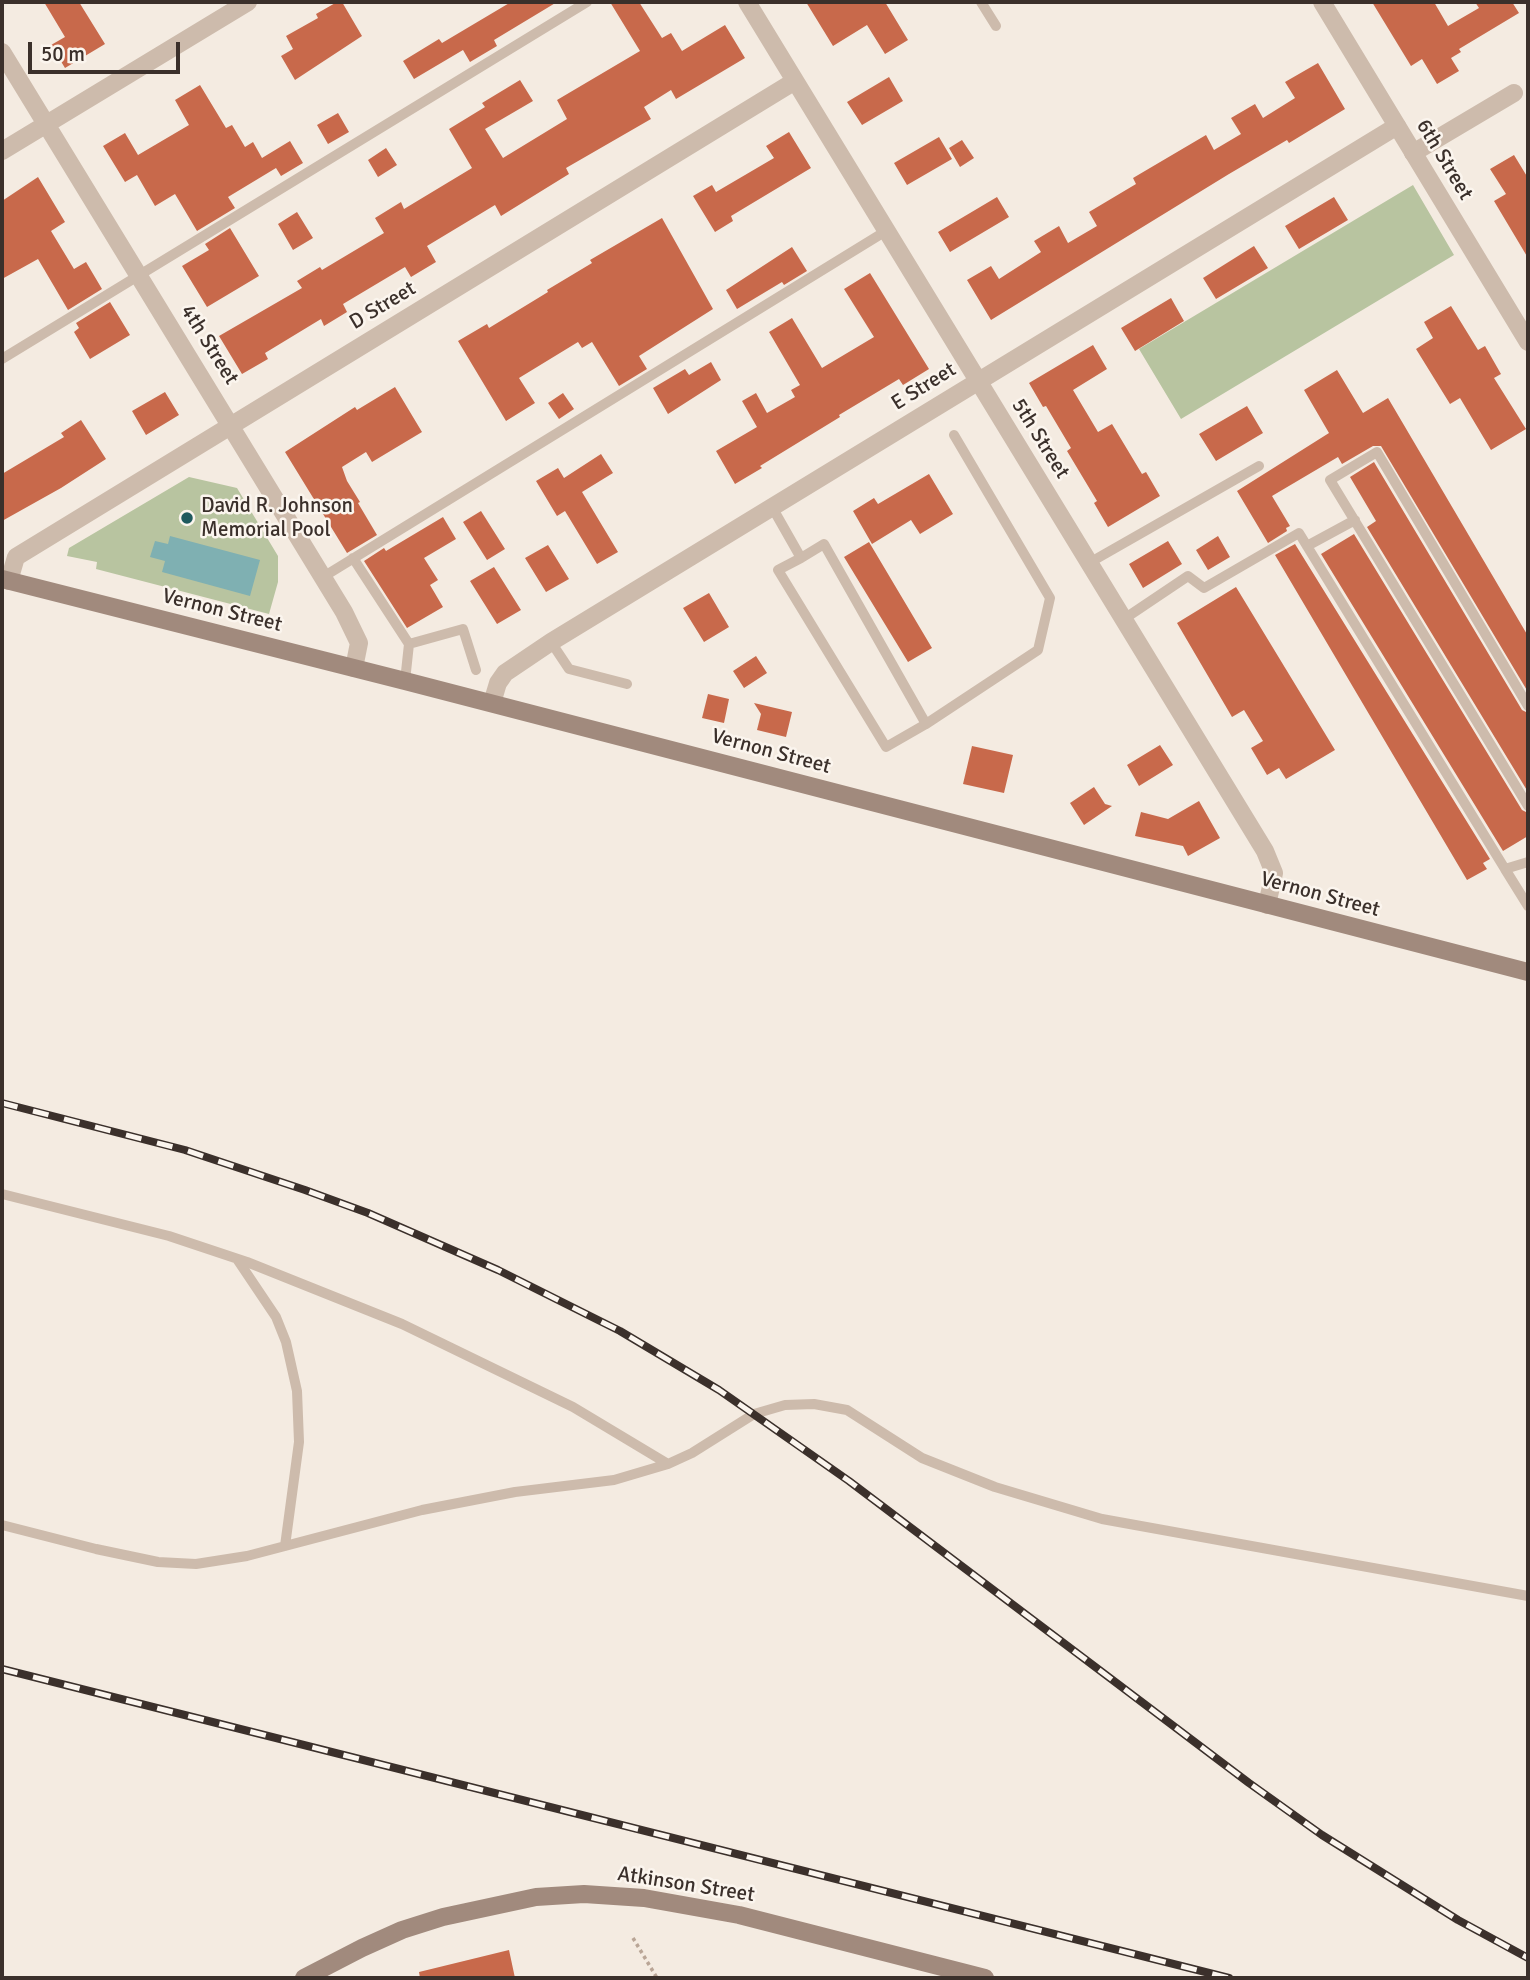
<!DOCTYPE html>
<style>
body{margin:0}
#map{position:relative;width:1530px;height:1980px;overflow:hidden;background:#f4ebe1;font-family:Signika,sans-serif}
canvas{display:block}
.frame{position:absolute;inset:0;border:4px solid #3b302b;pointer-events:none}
.scale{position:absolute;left:28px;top:42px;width:152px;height:32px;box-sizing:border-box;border:4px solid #3b302b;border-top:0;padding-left:9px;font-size:21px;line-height:24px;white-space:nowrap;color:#3b302b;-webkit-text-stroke:5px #fbf5ee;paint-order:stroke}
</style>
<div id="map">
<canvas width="1530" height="1980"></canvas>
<div class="frame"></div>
<div class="scale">50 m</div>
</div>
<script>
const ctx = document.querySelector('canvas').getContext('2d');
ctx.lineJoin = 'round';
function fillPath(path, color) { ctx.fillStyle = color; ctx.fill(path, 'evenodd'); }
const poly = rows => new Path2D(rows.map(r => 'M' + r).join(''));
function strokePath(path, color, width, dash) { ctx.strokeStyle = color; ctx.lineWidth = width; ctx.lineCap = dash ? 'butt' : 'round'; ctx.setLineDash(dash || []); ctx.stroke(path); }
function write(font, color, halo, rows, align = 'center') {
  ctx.font = font + ' Signika,sans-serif'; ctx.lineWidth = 5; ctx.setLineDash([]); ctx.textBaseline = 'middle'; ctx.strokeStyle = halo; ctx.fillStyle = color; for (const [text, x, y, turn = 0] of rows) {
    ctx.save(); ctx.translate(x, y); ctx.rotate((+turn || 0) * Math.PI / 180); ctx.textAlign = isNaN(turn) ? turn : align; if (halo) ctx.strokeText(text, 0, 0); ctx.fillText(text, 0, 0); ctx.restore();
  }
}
fillPath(poly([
 [1413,185,1454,255,1181,419,1139,349],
 [189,477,237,488,278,556,278,582,269,614,96,569,97,562,67,556,69,548]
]), '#b8c4a0');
fillPath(poly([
 [170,536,260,560,250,596,162,572,165,561,150,557,155,541,168,544]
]), '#7fb0b2');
fillPath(poly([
 [44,2,79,2,105,44,65,68,51,45,65,37],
 [337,2,342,2,362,36,295,80,281,56,293,49,286,36,318,18,316,14],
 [511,2,557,2,494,40,497,46,470,62,463,50,414,79,403,61,439,39,442,43],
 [610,2,639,2,662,38,671,33,682,51,725,25,745,58,676,99,671,90,644,107,651,119,566,168,569,174,501,216,495,205,427,246,436,262,411,277,405,267,343,304,347,312,324,326,321,319,265,353,268,359,242,374,219,336,302,288,297,281,320,267,322,270,384,233,375,218,401,202,404,209,472,168,449,129,485,107,482,103,520,80,533,101,485,129,503,158,567,119,557,100,640,51],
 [806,2,885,2,908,40,885,54,867,25,833,46],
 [1372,2,1434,2,1448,26,1479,8,1475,2,1512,2,1519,13,1459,49,1461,52,1451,58,1459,71,1437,84,1422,59,1411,66],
 [1318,63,1345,109,1289,143,1287,140,1229,174,991,320,967,280,991,266,999,279,1041,252,1034,241,1059,226,1068,243,1097,226,1089,212,1136,184,1133,178,1206,135,1214,150,1241,134,1231,118,1255,104,1263,118,1295,98,1285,82],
 [889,77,903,101,862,125,847,102],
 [200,85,226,128,232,125,245,147,253,142,262,158,290,141,303,163,281,176,276,168,228,197,235,208,197,231,175,194,155,206,137,175,125,182,103,146,125,133,138,155,189,125,175,100],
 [338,113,349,132,328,144,317,125],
 [789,132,811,168,731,216,733,221,715,232,693,196,712,185,716,192,774,158,766,146],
 [939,137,952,159,907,185,894,163],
 [962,140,974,158,960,167,949,148],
 [386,148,397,165,378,177,368,160],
 [1514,155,1528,178,1528,258,1494,201,1506,194,1490,169],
 [38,177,65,222,51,231,74,269,86,262,102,289,68,310,38,259,2,279,2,201],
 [997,197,1009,217,950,252,938,232],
 [1334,197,1348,220,1299,249,1285,226],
 [297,212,313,238,293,250,278,224],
 [662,218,713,309,639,356,647,369,619,386,592,342,582,348,578,342,519,378,535,403,506,421,458,341,487,324,489,328,548,292,547,290,592,263,590,260],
 [230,228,259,276,207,307,182,266,209,250,205,244],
 [1254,246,1268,268,1216,299,1203,278],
 [792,247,807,271,784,285,782,282,737,309,726,290],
 [870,273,929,369,903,385,899,379,839,415,840,417,760,466,762,468,735,484,716,451,757,427,742,401,756,393,767,413,795,397,791,390,800,385,769,332,792,318,822,368,874,337,844,289],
 [1171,298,1184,321,1135,351,1121,328],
 [110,302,130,335,90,359,74,332,79,328,76,323],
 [1451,306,1478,350,1485,346,1501,374,1494,378,1526,429,1491,450,1460,398,1450,404,1416,349,1433,338,1424,322],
 [1093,345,1107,369,1073,390,1098,432,1112,424,1142,474,1146,472,1160,496,1108,527,1094,503,1097,501,1067,451,1071,448,1046,406,1043,407,1029,383],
 [711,362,721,380,668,414,653,388,685,369,689,375],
 [1337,370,1363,413,1388,398,1528,636,1528,692,1381,446,1373,446,1342,464,1338,457,1272,496,1290,526,1286,528,1287,531,1268,543,1237,491,1329,433,1304,390],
 [395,387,422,432,372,462,366,452,342,467,347,481,360,502,358,503,377,535,347,553,285,452,355,407,357,410],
 [165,392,179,415,146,435,132,411],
 [563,393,574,409,559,419,548,403],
 [1247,406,1263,433,1216,461,1199,434],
 [81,420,106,459,61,488,2,521,2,474,64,437,61,433],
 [601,454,613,473,582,492,618,552,597,564,565,511,557,516,536,481,558,468,564,478],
 [1374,462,1522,710,1528,713,1528,792,1367,527,1376,521,1350,477],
 [929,474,953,514,920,534,911,520,872,544,853,511,874,498,878,504],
 [481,511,505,549,487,560,463,522],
 [443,517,456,539,424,558,438,580,430,585,443,607,407,628,364,561,384,548,386,551],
 [1354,534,1522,810,1528,813,1528,836,1503,851,1321,554],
 [1218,536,1230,557,1208,570,1196,550],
 [1168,541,1182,564,1143,588,1129,564],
 [869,542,932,648,908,662,844,557],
 [1295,544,1490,859,1483,863,1487,869,1467,880,1275,555],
 [548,545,569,579,546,592,525,558],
 [494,567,521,610,497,624,470,581],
 [1236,587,1335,750,1286,779,1279,768,1267,775,1251,748,1263,741,1244,710,1232,717,1177,623],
 [709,593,729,627,704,642,683,608],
 [756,656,767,673,744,688,733,671],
 [708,694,729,699,724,723,702,718],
 [754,703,792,712,786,737,757,730,761,714],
 [1160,745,1173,765,1139,786,1127,765],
 [972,746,1013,755,1004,793,963,784],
 [1094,787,1105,804,1112,806,1084,825,1070,803],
 [1199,801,1220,838,1188,856,1183,846,1135,836,1141,812,1168,819],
 [509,1950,515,1978,420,1978,419,1972]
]), '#c8694b');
strokePath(poly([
 [633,1938,657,1978]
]), '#b9a596', 3.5, [3.5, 3.5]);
strokePath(poly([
 [981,2,996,26],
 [2,359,587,2],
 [772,507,801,558,824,544,926,724,886,747,778,570,801,558],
 [1307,546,1355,520],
 [353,558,409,644,405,681],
 [1089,563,1259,466],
 [323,577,886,231],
 [1124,619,1188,576,1204,588,1299,533,1505,869,1528,862],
 [551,642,569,669,627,684],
 [409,644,463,629,476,670],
 [1528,706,1377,452,1330,480,1528,806],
 [926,724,1038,650,1050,598,954,435],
 [1505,869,1528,906],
 [2,1194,169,1236,247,1262,402,1324,573,1407,668,1464],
 [237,1259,276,1317,286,1342,297,1391,299,1442,285,1546],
 [2,1525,96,1549,158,1562,196,1564,247,1556,422,1510,515,1492,614,1480,668,1464,692,1453,754,1414,785,1405,814,1404,847,1410,922,1458,995,1487,1102,1519,1528,1596]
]), '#cdbbac', 10);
strokePath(poly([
 [747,2,1265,851,1274,873,1267,905],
 [2,52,344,612,359,643,354,668],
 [2,151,248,2],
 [1413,153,1514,93],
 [9,581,16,557,795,81],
 [492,703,498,683,505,673,551,642,1397,126]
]), '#cdbbac', 18);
strokePath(poly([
 [1322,2,1528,342]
]), '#cdbbac', 18);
strokePath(poly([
 [2,579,405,681,1528,972],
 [304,1978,362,1948,402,1930,443,1917,536,1897,584,1894,644,1898,739,1915,985,1978]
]), '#a18a7d', 18);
const rail = poly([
 [2,1103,185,1150,305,1190,368,1213,498,1270,620,1331,719,1390,849,1481,1249,1783,1322,1835,1458,1920,1528,1958],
 [2,1669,1229,1978]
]);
strokePath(rail, '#3b302b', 8);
strokePath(rail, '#fbf5ee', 5, [16]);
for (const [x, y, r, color] of [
 [187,518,7,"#1f5a5e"]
]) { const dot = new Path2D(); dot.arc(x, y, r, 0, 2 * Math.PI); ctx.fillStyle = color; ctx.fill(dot); strokePath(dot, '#fbf5ee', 2.5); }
write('21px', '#3b302b', '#fbf5ee', [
 ["6th Street",1444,160,59],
 ["D Street",383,306,-31],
 ["4th Street",209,345,58],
 ["E Street",924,387,-32],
 ["5th Street",1040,439,58],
 ["Vernon Street",222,611,14],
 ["Vernon Street",771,752,15],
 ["Vernon Street",1320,895,15],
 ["Atkinson Street",686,1885,9]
]);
write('21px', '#3b302b', '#fbf5ee', [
 ["David R. Johnson",201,506],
 ["Memorial Pool",201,530]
], 'left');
</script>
